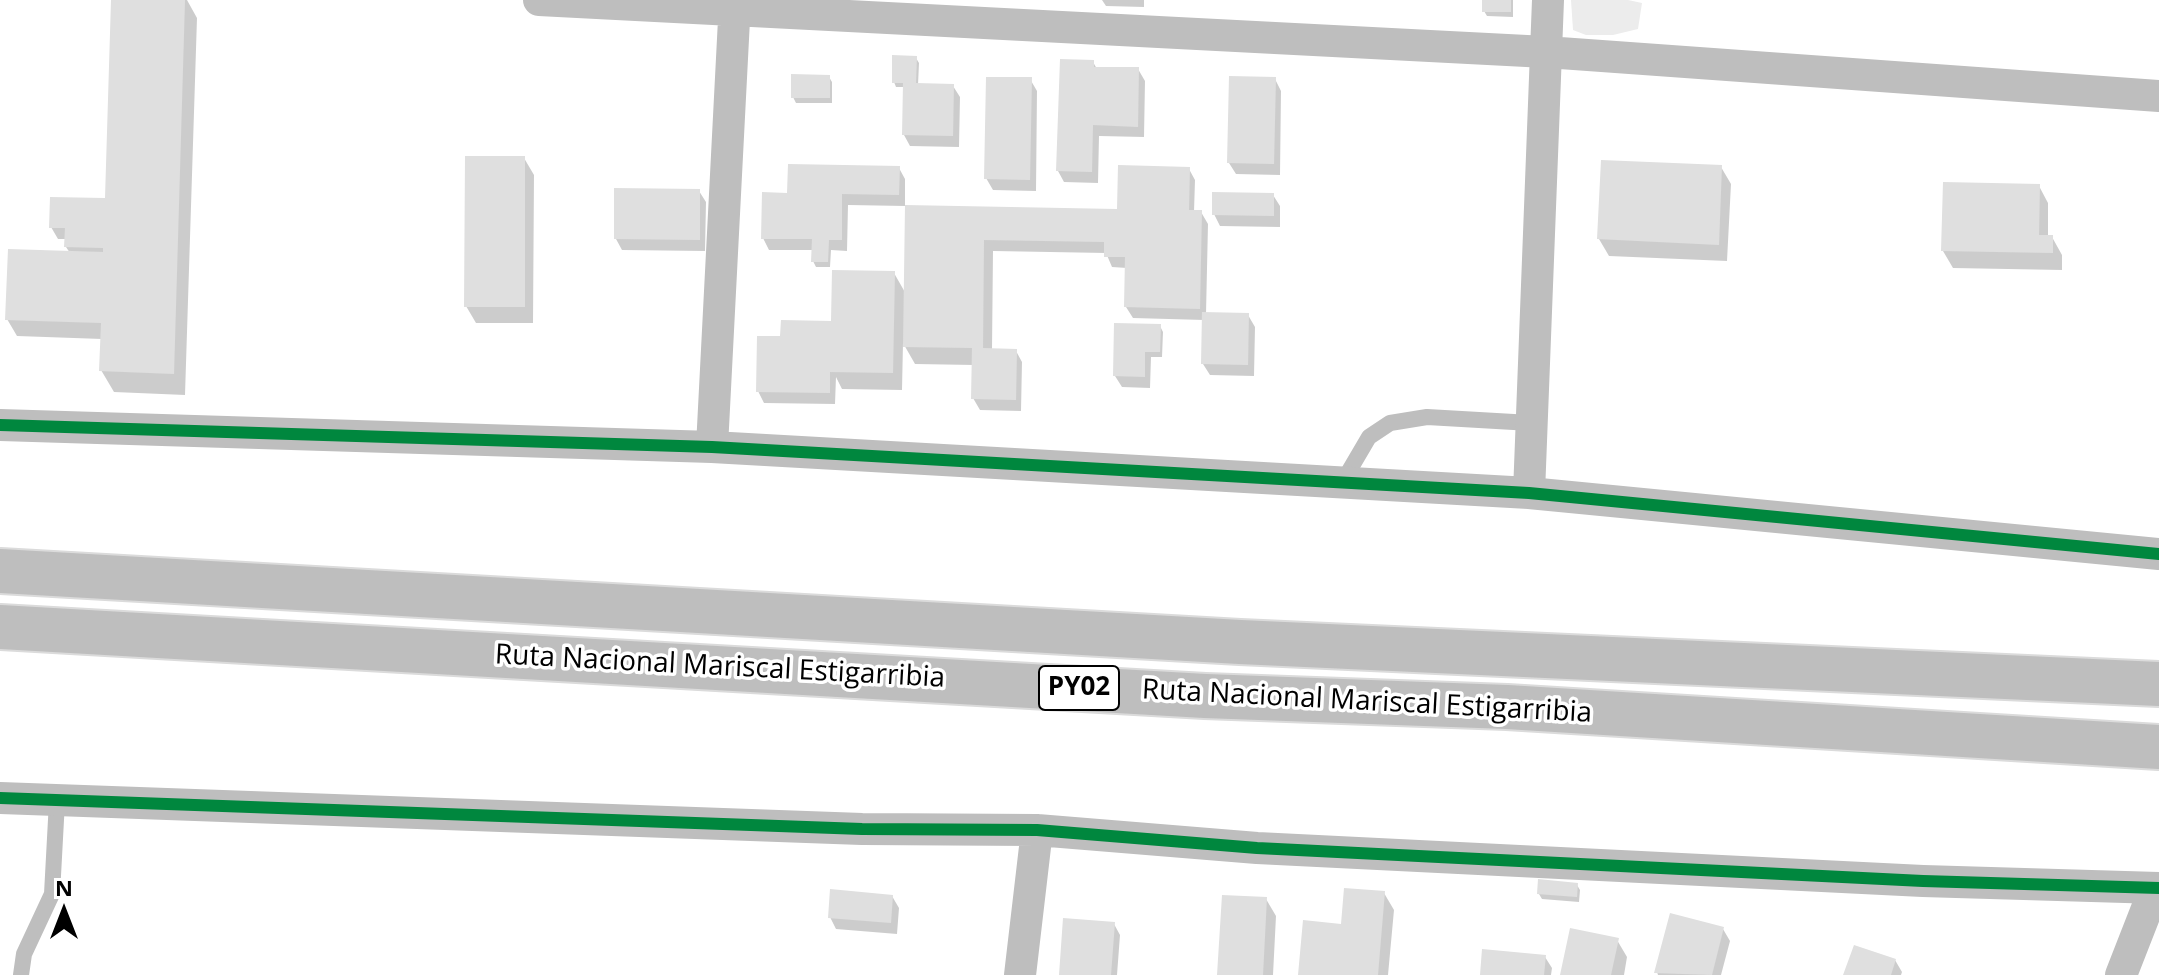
<!DOCTYPE html>
<style>
body{margin:0}
#map{position:relative;width:2159px;height:975px;overflow:hidden;background:#fff;font-family:"Open Sans",sans-serif}
canvas{display:block}
.north{position:absolute;left:24px;top:871px;width:80px;height:80px;-webkit-text-stroke:6px #fff;paint-order:stroke;rotate:0deg;font-size:22px;font-weight:700;line-height:32px;text-align:center;color:#000}
.north::after{content:'';display:block;margin:auto;width:28px;height:36px;background:#000;clip-path:polygon(50% 0,100% 100%,50% 72%,0 100%)}
</style>
<div id="map">
<canvas width="2159" height="975"></canvas>
<div class="north">N</div>
</div>
<script>
const ctx = document.querySelector('canvas').getContext('2d');
ctx.lineJoin = 'round';
function fillPath(path, color) { ctx.fillStyle = color; ctx.fill(path, 'evenodd'); }
const poly = rows => new Path2D(rows.map(r => 'M' + r).join(''));
function strokePath(path, color, width, dash) { ctx.strokeStyle = color; ctx.lineWidth = width; ctx.lineCap = dash ? 'butt' : 'round'; ctx.setLineDash(dash || []); ctx.stroke(path); }
function write(font, color, halo, rows, align = 'center') {
  ctx.font = font + ' "Open Sans",sans-serif'; ctx.lineWidth = 7; ctx.setLineDash([]); ctx.textBaseline = 'middle'; ctx.strokeStyle = halo; ctx.fillStyle = color; for (const [text, x, y, turn = 0] of rows) {
    ctx.save(); ctx.translate(x, y); ctx.rotate((+turn || 0) * Math.PI / 180); ctx.textAlign = isNaN(turn) ? turn : align; if (halo) ctx.strokeText(text, 0, 0); ctx.fillText(text, 0, 0); ctx.restore();
  }
}
fillPath(poly([
 [1571,0,1628,0,1642,3,1638,29,1613,35,1586,35,1573,30]
]), '#ececec');
fillPath(poly([
 [113,0,187,0,197,18,185,395,114,392,101,370,102,339,17,336,7,319,70,253,66,247,67,239,58,239,51,227,107,200],
 [1102,0,1144,0,1144,7,1106,6],
 [1484,0,1513,0,1513,17,1487,16,1484,11],
 [916,58,919,63,918,85,953,86,960,97,959,147,910,146,904,135,905,87,896,87,894,82],
 [1093,62,1097,69,1138,69,1145,81,1144,137,1099,136,1098,183,1064,182,1058,171],
 [829,77,832,82,832,103,796,103,793,97],
 [1030,79,1037,91,1036,191,993,190,986,178],
 [1275,79,1281,91,1280,175,1236,174,1229,163],
 [524,158,534,175,533,323,476,323,466,306],
 [1721,167,1731,184,1727,261,1609,256,1599,239],
 [899,168,905,179,905,206,848,205,847,251,831,250,830,267,816,267,813,261,813,250,769,250,763,238,789,195],
 [1189,169,1195,180,1194,212,1201,212,1208,224,1206,314,1248,315,1255,327,1254,376,1210,375,1203,364,1204,320,1133,318,1126,307,1127,268,1112,267,1106,253,993,251,992,350,1016,351,1022,362,1021,411,980,410,973,398,974,365,915,364,903,343,902,390,842,389,836,377,835,404,764,403,758,391,782,338,833,323,894,273,906,294,907,207,1119,211],
 [2039,186,2048,203,2048,237,2052,237,2062,255,2062,270,1953,268,1943,251],
 [699,191,706,202,705,251,622,250,616,239],
 [1273,195,1280,206,1280,227,1220,226,1214,214],
 [1160,326,1163,332,1162,357,1151,357,1150,388,1122,387,1115,376],
 [1577,885,1580,890,1579,902,1542,899,1539,894],
 [1384,893,1394,910,1388,975,1300,975,1343,926],
 [892,896,899,908,897,934,836,929,830,917],
 [1266,899,1276,916,1273,975,1219,975],
 [1114,924,1120,935,1117,975,1061,975],
 [1723,929,1730,941,1721,975,1658,975,1657,972],
 [1617,940,1627,957,1624,975,1562,975],
 [1545,957,1552,968,1551,975,1482,975],
 [1895,960,1902,972,1901,975,1846,975]
]), '#0003');
fillPath(poly([
 [111,0,185,0,174,374,99,371,101,323,5,320,8,249,103,252,103,248,64,247,65,228,49,228,50,197,105,198],
 [1482,0,1511,0,1511,12,1482,12],
 [892,55,917,56,916,83,954,84,953,136,902,135,903,83,892,83],
 [1060,59,1094,60,1094,67,1139,67,1138,127,1093,125,1092,172,1056,171],
 [791,74,830,75,830,98,791,98],
 [1229,76,1276,77,1274,164,1227,163],
 [986,77,1032,77,1030,180,984,179],
 [465,156,525,156,525,307,464,307],
 [1601,160,1722,165,1719,245,1597,239],
 [788,164,900,166,899,195,842,194,842,240,829,240,828,262,811,262,812,239,761,239,762,192,787,193],
 [1118,165,1190,167,1189,210,1202,210,1200,309,1124,307,1125,257,1104,257,1104,242,984,240,983,348,1017,349,1016,400,971,399,972,348,903,347,905,205,1117,209],
 [1943,182,2040,184,2039,235,2053,235,2053,253,1941,251],
 [614,188,700,189,700,240,614,239],
 [1212,192,1274,193,1274,216,1212,215],
 [832,270,895,271,893,373,830,372,830,393,756,392,757,336,780,336,781,320,831,321],
 [1202,312,1249,313,1248,365,1201,364],
 [1114,323,1161,324,1160,352,1145,352,1145,377,1113,376],
 [1538,879,1578,883,1577,897,1537,894],
 [1344,888,1385,891,1378,975,1298,975,1303,920,1341,924],
 [830,889,893,895,891,923,828,918],
 [1222,895,1267,897,1263,975,1217,975],
 [1670,913,1724,927,1712,975,1654,973],
 [1063,918,1115,922,1111,975,1059,975],
 [1570,928,1619,938,1611,975,1560,975],
 [1854,945,1896,959,1891,975,1843,975],
 [1482,949,1546,955,1544,975,1480,975]
]), '#dfdfdf');
const highway = poly([
 [0,571,1240,642,2159,684],
 [0,627,1205,696,1507,707,2159,747]
]);
strokePath(highway, '#dbdbdb', 48);
strokePath(poly([
 [1342,483,1369,437,1390,423,1427,417,1531,423],
 [21,975,24,954,52,894,57,801]
]), '#bebebe', 16);
strokePath(poly([
 [539,0,1546,52,2159,96],
 [0,425,712,447,1529,493,2159,554],
 [712,447,735,0],
 [1529,493,1548,0],
 [0,798,862,829,1037,830,1257,848,1923,881,2159,888],
 [1020,975,1037,830],
 [2121,975,2155,888]
]), '#bebebe', 32);
strokePath(highway, '#bebebe', 44);
strokePath(poly([
 [0,425,712,447,1529,493,2159,554],
 [0,798,862,829,1037,830,1257,848,1923,881,2159,888]
]), '#00873e', 12);
for (const [x, y, w] of [
 [1079,688,80]
]) { const box = new Path2D(); box.roundRect(x - w / 2, y - 22, w, 44, 6); ctx.fillStyle = '#fff'; ctx.fill(box); strokePath(box, '#000', 2); }
write('bold 26px', '#000', null, [
 ["PY02",1079,688]
]);
write('28px', '#000', '#fff', [
 ["Ruta Nacional Mariscal Estigarribia",720,667,3],
 ["Ruta Nacional Mariscal Estigarribia",1367,702,3]
]);
</script>
